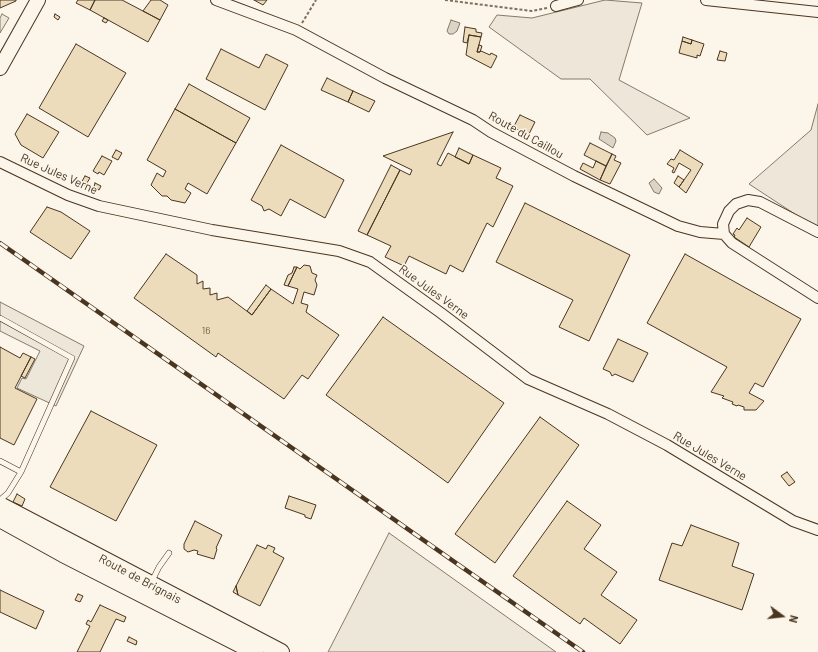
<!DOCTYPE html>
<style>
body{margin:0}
#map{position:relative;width:818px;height:652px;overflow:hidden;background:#fbf6e9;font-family:Barlow,sans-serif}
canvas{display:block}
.north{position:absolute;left:762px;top:596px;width:40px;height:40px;-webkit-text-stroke:3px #fbf6e9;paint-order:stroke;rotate:105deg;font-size:11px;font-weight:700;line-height:16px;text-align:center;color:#4a3520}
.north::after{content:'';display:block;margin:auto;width:14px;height:18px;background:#4a3520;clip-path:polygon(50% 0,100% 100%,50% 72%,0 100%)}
</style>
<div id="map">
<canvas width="818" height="652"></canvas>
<div class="north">N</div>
</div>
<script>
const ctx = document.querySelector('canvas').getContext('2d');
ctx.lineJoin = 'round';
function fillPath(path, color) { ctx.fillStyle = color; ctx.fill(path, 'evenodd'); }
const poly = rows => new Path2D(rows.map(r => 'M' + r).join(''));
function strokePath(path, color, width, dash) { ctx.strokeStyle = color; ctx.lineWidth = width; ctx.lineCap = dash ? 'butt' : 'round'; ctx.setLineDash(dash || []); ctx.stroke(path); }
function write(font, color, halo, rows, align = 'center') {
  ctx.font = font + ' Barlow,sans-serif'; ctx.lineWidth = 3; ctx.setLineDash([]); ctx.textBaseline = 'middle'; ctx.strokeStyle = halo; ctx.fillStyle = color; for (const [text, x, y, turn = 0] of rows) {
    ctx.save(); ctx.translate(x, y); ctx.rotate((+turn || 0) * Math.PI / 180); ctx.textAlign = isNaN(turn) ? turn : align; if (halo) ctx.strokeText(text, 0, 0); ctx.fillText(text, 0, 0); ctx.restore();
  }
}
const green = poly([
 [605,0,642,3,619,80,690,118,647,135,590,79,561,79,489,27,497,15,532,18,605,0],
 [818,104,818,227,807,222,749,184,811,130,818,104]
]);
fillPath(green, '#ede6d9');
strokePath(green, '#887966', 1);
const parking = poly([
 [2,14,9,18,0,33,0,18,2,14],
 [0,302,84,346,56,406,17,388,22,378,26,379,40,351,0,331,0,302],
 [389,533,556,652,328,652,389,533]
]);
fillPath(parking, '#ede7d9');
strokePath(parking, '#887966', 1);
const water = poly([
 [451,20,460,23,457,31,453,34,449,34,447,31,451,20],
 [601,132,608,133,615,138,616,141,613,148,599,139,601,132],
 [654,179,662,188,659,194,654,192,649,183,654,179]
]);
fillPath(water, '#dcd4c6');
strokePath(water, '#887966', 1);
const building = poly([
 [0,0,16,0,16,1,0,8,0,0],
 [78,0,95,0,90,10,76,3,78,0],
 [95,0,122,0,160,20,148,42,90,10,95,0],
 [151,0,160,0,168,5,160,20,143,11,151,0],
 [254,0,267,0,263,5,254,0],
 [55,14,60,17,58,20,54,17,55,14],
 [104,18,108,20,106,23,102,21,104,18],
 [465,27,476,29,476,32,482,33,481,37,469,35,467,43,463,42,465,27],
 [469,35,481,37,477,52,480,52,481,51,490,55,491,53,497,56,491,68,466,55,469,35],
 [683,37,692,40,691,44,682,41,683,37],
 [692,40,704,44,700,56,697,55,697,58,679,53,682,41,691,44,692,40],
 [76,44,126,73,88,137,39,108,76,44],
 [479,45,482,46,480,52,477,52,479,45],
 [221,49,259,68,266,54,288,65,265,110,206,79,221,49],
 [720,51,727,53,725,61,717,60,720,51],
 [327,78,353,91,348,102,321,90,327,78],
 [189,84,250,118,236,143,175,109,189,84],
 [353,91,375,101,369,112,348,102,353,91],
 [175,109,236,143,207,194,188,183,185,189,191,193,185,203,171,200,167,196,162,196,151,185,157,173,163,177,166,171,147,160,175,109],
 [27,114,59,132,43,158,21,145,15,134,27,114],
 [520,115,535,122,529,134,524,132,522,134,514,126,520,115],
 [453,132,437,164,441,166,448,153,469,164,473,155,501,168,496,178,513,186,493,227,487,223,463,272,450,265,446,274,409,256,404,266,385,257,391,246,367,235,400,170,410,175,412,170,383,156,453,132],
 [590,143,612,154,606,166,584,155,590,143],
 [281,145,344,180,325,218,290,199,281,216,269,209,264,211,262,206,251,200,281,145],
 [459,148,473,155,469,164,455,157,459,148],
 [116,150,122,153,118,160,112,157,116,150],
 [680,150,703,164,686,193,679,187,691,170,679,163,674,173,672,172,674,168,667,164,671,159,674,160,680,150],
 [612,154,616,156,614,160,621,163,610,184,600,180,612,154],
 [102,156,112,161,104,175,99,172,98,174,93,171,102,156],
 [596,161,606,166,600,180,580,169,583,163,593,168,596,161],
 [391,165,400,170,367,235,358,231,391,165],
 [85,176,90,178,85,186,81,183,85,176],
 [678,176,684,180,679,187,674,183,678,176],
 [95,183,101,186,99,190,94,187,95,183],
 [525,203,630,255,589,341,559,327,573,300,496,262,525,203],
 [47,207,61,212,90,231,71,259,30,232,47,207],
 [747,218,761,227,749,247,734,237,735,235,733,234,737,228,739,230,747,218],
 [166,254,197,275,197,284,203,281,203,289,210,288,210,295,217,293,217,300,228,297,252,315,271,289,293,304,298,289,288,286,297,267,300,269,304,265,310,266,312,273,317,275,315,280,317,285,314,295,304,292,301,303,308,305,306,312,339,335,308,379,302,375,284,399,218,353,216,357,134,298,166,254],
 [685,254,801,319,763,387,755,383,749,393,764,401,756,410,744,410,744,407,738,405,737,406,732,404,733,402,722,398,724,396,711,392,727,367,647,323,685,254],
 [294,267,297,267,288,286,284,285,288,275,292,273,294,267],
 [266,285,271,289,252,315,247,311,266,285],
 [383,317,504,403,448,483,326,395,383,317],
 [618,339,648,353,633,382,615,374,612,376,610,372,603,369,618,339],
 [0,347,20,358,23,353,31,357,15,388,37,399,14,445,0,438,0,347],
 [31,357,35,359,25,378,21,376,31,357],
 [91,411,157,445,116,521,50,487,91,411],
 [540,417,579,445,495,563,455,534,540,417],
 [787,472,795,482,789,486,781,476,787,472],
 [17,494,25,499,22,506,13,502,17,494],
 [289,496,316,505,311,519,305,517,305,515,285,508,289,496],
 [567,501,601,525,584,549,617,572,601,595,637,620,620,644,584,618,580,624,513,576,567,501],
 [195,521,222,535,216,548,217,549,214,559,197,554,198,551,194,550,188,552,184,549,184,544,195,521],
 [691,525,739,543,732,566,754,574,742,610,659,580,672,543,682,546,691,525],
 [257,545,266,549,268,545,275,548,273,552,284,558,260,606,238,595,236,586,257,545],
 [236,586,238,595,233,592,236,586],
 [0,590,44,611,36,629,0,612,0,590],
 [78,594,83,596,80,602,75,600,78,594],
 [100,605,126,617,124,622,116,619,100,652,77,652,90,626,86,624,88,620,91,622,100,605],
 [129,637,137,641,136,645,127,641,129,637]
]);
fillPath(building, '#ecdcbc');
strokePath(building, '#4a3520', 1);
const service = poly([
 [0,318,72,358,21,472],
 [0,461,21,472,8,493,0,500],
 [152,581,159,567,169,553]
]);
const minor = poly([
 [216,0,296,30,385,78,473,120,491,132,574,176,678,226,700,232,724,234,732,243,818,298],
 [706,0,818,12],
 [556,6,578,0],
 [0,162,68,195,99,206,212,230,339,251,370,262,441,313,528,379,608,414,667,445,793,521,818,530],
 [724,234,723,224,729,211,736,204,748,200,760,202,818,232]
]);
const secondary = poly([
 [0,68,38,0]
]);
const primary = poly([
 [0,505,281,652],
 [0,519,63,554,255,652]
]);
strokePath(service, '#4a3520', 6);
strokePath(minor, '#4a3520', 12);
strokePath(secondary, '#4a3520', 16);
strokePath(primary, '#4a3520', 18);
strokePath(poly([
 [445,0,532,11,547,8],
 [302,23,316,0]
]), '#7f6f5c', 2, [3, 2]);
strokePath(service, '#fbf6e9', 5);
strokePath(minor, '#fbf6e9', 10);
strokePath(secondary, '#fbf6e9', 14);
strokePath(primary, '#fbf6e9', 16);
const rail = poly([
 [0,243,583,652]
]);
strokePath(rail, '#4a3520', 4.5);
strokePath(rail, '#fbf6e9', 3, [9]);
write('10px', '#725f47', null, [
 ["16",206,331]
]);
write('12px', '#4a3520', '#fbf6e9', [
 ["Route du Caillou",526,135,29],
 ["Rue Jules Verne",59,174,24],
 ["Rue Jules Verne",434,292,36],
 ["Rue Jules Verne",710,456,31],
 ["Route de Brignais",140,579,28]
]);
</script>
